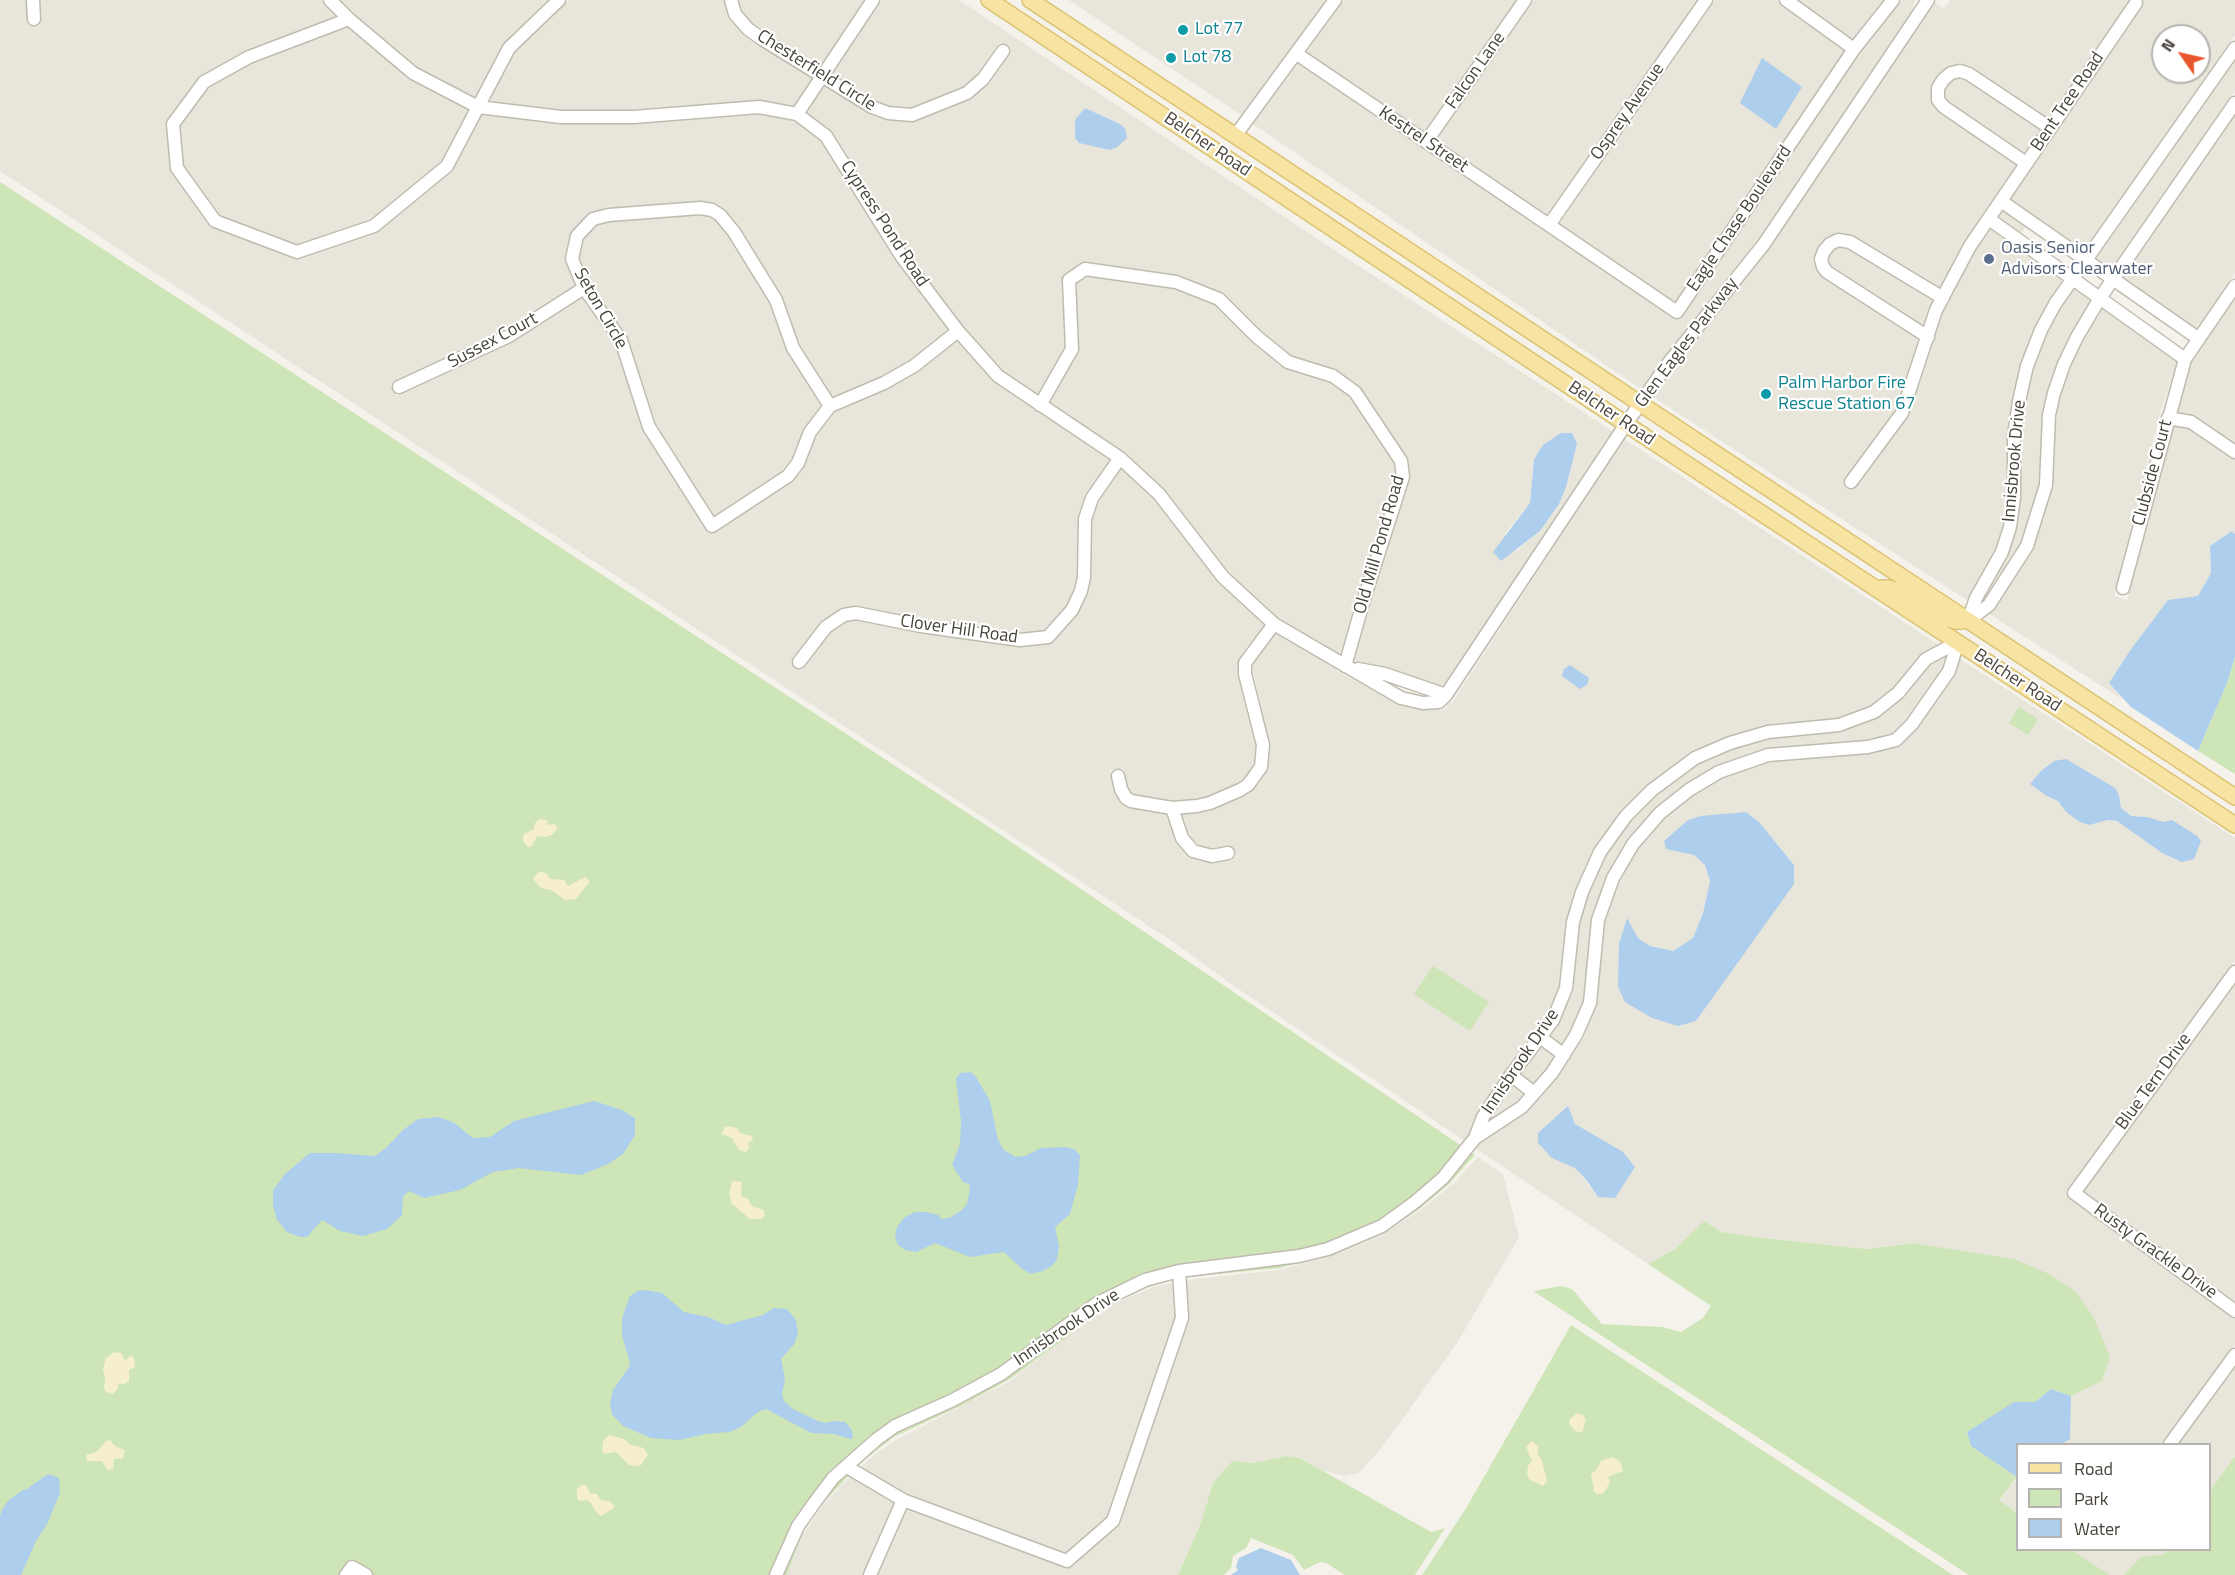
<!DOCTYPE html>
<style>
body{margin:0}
#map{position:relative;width:2235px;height:1575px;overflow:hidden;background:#f5f2ec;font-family:"Titillium Web",sans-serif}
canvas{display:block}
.legend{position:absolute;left:2016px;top:1443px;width:195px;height:108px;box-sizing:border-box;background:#fff;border:2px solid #b6b4b0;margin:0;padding:8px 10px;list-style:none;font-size:18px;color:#48443a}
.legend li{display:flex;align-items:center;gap:12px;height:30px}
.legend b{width:30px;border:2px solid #b6b4b0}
.north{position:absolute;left:2151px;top:24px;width:60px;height:60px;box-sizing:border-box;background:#fff;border:2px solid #b6b4b0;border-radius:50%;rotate:304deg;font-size:16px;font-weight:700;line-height:24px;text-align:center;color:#48443a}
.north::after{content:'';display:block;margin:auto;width:21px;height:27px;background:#ea562d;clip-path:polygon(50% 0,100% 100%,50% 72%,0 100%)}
</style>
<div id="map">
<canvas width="2235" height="1575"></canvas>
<ul class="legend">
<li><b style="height:8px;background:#f7e4a2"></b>Road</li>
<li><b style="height:16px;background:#cee5b8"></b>Park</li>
<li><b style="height:16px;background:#adceec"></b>Water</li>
</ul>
<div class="north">N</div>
</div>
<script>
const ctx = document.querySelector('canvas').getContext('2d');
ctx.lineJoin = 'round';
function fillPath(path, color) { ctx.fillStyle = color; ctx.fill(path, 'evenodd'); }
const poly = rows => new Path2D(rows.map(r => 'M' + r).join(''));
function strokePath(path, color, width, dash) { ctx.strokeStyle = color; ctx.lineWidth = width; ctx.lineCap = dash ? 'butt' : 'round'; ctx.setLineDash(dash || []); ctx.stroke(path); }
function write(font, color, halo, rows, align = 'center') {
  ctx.font = font + ' "Titillium Web",sans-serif'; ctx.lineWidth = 4.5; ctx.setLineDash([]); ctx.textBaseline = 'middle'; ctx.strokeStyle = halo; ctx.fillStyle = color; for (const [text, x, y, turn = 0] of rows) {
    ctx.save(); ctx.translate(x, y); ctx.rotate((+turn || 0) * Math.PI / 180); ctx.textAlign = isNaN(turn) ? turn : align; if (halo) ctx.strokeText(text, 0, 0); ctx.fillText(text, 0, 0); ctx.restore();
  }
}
fillPath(poly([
 [0,0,26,0,28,25,41,26,39,0,322,0,337,16,246,50,200,76,166,123,171,171,210,225,295,258,300,258,377,232,452,171,482,114,562,124,636,124,760,113,795,120,821,140,896,260,949,330,910,360,880,377,832,398,800,346,781,298,740,229,723,210,712,204,699,201,608,208,587,215,572,231,565,257,576,285,505,330,390,385,397,396,487,355,513,342,583,297,615,342,644,430,707,529,717,531,794,480,804,466,816,436,835,412,887,389,918,371,958,340,995,381,1110,460,1086,494,1078,517,1078,575,1074,589,1066,607,1045,631,1019,634,921,620,857,606,842,609,820,623,790,663,801,671,831,632,847,621,857,619,920,633,1019,647,1053,642,1077,615,1087,595,1091,577,1091,521,1098,501,1122,468,1154,498,1219,582,1265,624,1243,652,1238,663,1239,675,1256,745,1254,764,1243,780,1236,785,1208,796,1195,800,1171,802,1133,795,1127,788,1123,769,1110,770,1114,790,1121,802,1136,809,1167,814,1176,841,1185,852,1197,860,1213,863,1237,857,1231,845,1211,850,1197,846,1188,835,1180,815,1213,809,1243,796,1260,782,1267,770,1269,762,1269,745,1252,666,1277,632,1336,668,1337,671,1398,703,1423,709,1437,708,1440,711,1447,708,1447,704,1452,703,1624,439,1939,645,1921,655,1893,689,1870,706,1837,719,1767,726,1727,737,1691,753,1647,785,1620,812,1593,849,1576,888,1566,920,1560,986,1547,1016,1531,1038,1565,1064,1573,1055,1583,1039,1596,1006,1605,922,1620,881,1639,848,1665,818,1693,795,1723,778,1771,761,1869,754,1899,746,1917,728,1955,675,1960,659,2235,838,2235,960,2065,1194,2235,1319,2235,1344,2161,1444,2062,1444,2070,1439,2071,1396,2102,1381,2014,1259,1913,1243,1867,1249,1763,1238,1721,1232,1704,1221,1675,1249,1648,1264,1237,988,1176,944,0,171],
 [2119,795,2121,808,2131,816,2147,817,2164,822,2162,853,2117,821,2108,820,2089,825,2066,812,2058,801],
 [1746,813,1759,822,1794,865,1719,988,1696,1021,1619,944,1627,919,1638,938,1650,946,1673,951,1693,938,1703,913,1710,881,1705,865,1694,855,1666,849],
 [1567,1106,1575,1124,1592,1135,1598,1197,1575,1168],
 [339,0,549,0,504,43,474,98,416,68,354,15],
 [569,0,724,0,730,18,745,34,813,78,794,107,758,100,633,111,561,111,488,102,515,52],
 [738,0,865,0,820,68,753,24,741,11],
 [882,0,959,0,1319,240,1612,431,1443,688,1387,668,1353,661,1370,601,1410,477,1407,458,1359,386,1334,370,1291,356,1261,331,1223,294,1176,275,1086,262,1065,274,1062,279,1065,347,1038,395,1003,371,963,327,907,254,832,133,806,113,825,86,877,117,888,120,916,121,971,99,988,84,1011,49,1000,42,978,74,963,88,911,109,881,105,832,75],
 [1085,108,1118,123,1110,150,1079,143,1075,138,1074,130],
 [1572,433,1577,444,1566,487,1559,504,1540,531,1516,551,1505,533,1530,503,1534,459,1543,445],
 [1069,0,1327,0,1241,115],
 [1344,0,1517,0,1424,133,1306,53],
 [1534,0,1698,0,1547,216,1435,140],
 [1715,0,1776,0,1845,50,1675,303,1559,224],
 [1797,0,1884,0,1852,40],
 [1902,0,1915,0,1911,13,1799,179,1758,239,1705,305,1641,389,1253,124,1299,63,1674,317,1683,316,1860,53],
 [1950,0,2235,0,2235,35,2084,251,2034,216,2013,244,2063,280,2049,300,2035,327,2021,364,2012,399,2007,434,2007,496,2003,525,1996,549,1967,600,1653,397,1716,313,1770,248,1935,3,1944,9],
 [2163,36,2199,36,2199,72,2163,72],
 [348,27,409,78,469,109,441,161,371,220,296,245,219,216,184,166,180,126,209,87,252,62],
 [2235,60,2235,91,2111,269,2096,259],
 [2235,116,2235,273,2197,330,2123,277],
 [700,214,716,220,728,235,770,303,788,351,822,405,805,428,792,460,783,471,714,517,656,424,628,338,590,285,579,259,584,239,597,225,611,221],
 [1087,275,1175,288,1215,304,1252,340,1287,368,1330,382,1351,396,1395,463,1397,476,1357,596,1340,656,1278,619,1228,573,1164,490,1129,456,1049,403,1078,352,1076,283],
 [2075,288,2091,300,2071,334,2058,361,2047,391,2043,414,2039,483,2030,514,2021,542,1982,602,2008,555,2016,529,2021,498,2020,437,2025,403,2034,368,2047,333,2061,307],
 [2235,299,2235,445,2195,417,2176,413,2191,362],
 [2102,308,2177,361,2161,410,2114,596,2127,600,2173,425,2189,428,2235,460,2235,533,2232,531,2210,546,2211,573,2198,596,2168,601,2129,652,2109,683,2125,701,1989,614,1995,609,2034,548,2052,487,2056,416,2061,396,2070,367],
 [1946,656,1943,668,1906,719,1892,734,1866,741,1765,749,1715,766,1684,785,1655,808,1628,840,1607,875,1592,919,1583,1001,1570,1032,1561,1046,1549,1036,1558,1024,1573,990,1580,924,1588,894,1606,856,1631,821,1657,795,1699,764,1733,749,1770,738,1840,732,1877,718,1904,698,1931,664],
 [2235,984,2235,1303,2083,1192],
 [1478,1157,1503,1174,1519,1237,1457,1343,1383,1446,1359,1473,1344,1476,1324,1471,1300,1458,1287,1456,1253,1463,1232,1461,1213,1483,1200,1525,1178,1575,235,1575,664,1539,804,1533,823,1505,847,1480,874,1455,896,1440,1010,1381,1087,1321,1112,1305,1156,1286,1195,1279,1280,1270,1346,1251,1380,1236,1419,1211,1453,1184],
 [2235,1367,2235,1456,2210,1491,2210,1444,2178,1444],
 [2017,1479,2017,1513,1999,1500],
 [2072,1550,2168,1550,2164,1554,2141,1557,2124,1575,2110,1575]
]), '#e8e5da');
fillPath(poly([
 [0,182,992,829,1475,1155,1449,1184,1418,1210,1383,1233,1346,1250,1280,1268,1195,1276,1156,1284,1111,1303,1086,1320,1066,1338,1010,1379,967,1403,894,1437,864,1460,820,1506,803,1531,787,1575,0,1575],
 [2235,657,2235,774,2198,751,2227,683],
 [2019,707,2038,719,2028,735,2009,723],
 [1433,966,1489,1002,1470,1031,1414,994],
 [1704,1221,1721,1232,1763,1238,1867,1249,1913,1243,2014,1259,2049,1274,2076,1292,2094,1318,2110,1357,2102,1381,2071,1396,2051,1389,2035,1402,2014,1402,1972,1446,2017,1477,1999,1500,2017,1513,2018,1550,2072,1550,2110,1575,1969,1575,1533,1291,1561,1286,1572,1289,1602,1324,1662,1327,1681,1332,1703,1318,1711,1306,1648,1264,1675,1249],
 [1571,1325,1953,1575,1422,1575,1465,1510],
 [1287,1456,1300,1458,1431,1532,1445,1528,1415,1575,1345,1575,1326,1563,1320,1562,1304,1570,1293,1555,1251,1538,1246,1548,1233,1556,1231,1568,1224,1575,1178,1575,1200,1525,1213,1483,1232,1461,1253,1463],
 [2235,1456,2235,1575,2124,1575,2141,1557,2164,1554,2168,1550,2210,1550,2210,1491]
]), '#cee5b8');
fillPath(poly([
 [540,819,547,820,548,825,554,824,558,828,552,835,546,837,537,836,532,846,528,847,523,841,523,837,524,834,534,829,535,823],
 [540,871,547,874,550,879,564,880,568,886,585,877,589,880,589,883,576,899,565,900,551,890,541,888,535,882,533,878],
 [728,1126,737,1128,740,1133,752,1136,753,1139,748,1143,749,1148,746,1152,739,1150,732,1138,721,1134,725,1127],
 [732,1181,742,1182,741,1196,748,1199,752,1206,763,1210,765,1216,761,1219,750,1219,732,1204,729,1194],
 [114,1352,121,1353,125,1360,131,1356,134,1358,135,1367,129,1370,129,1381,124,1384,118,1384,118,1389,113,1394,106,1392,104,1388,105,1378,103,1369,106,1358],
 [1577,1413,1583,1415,1586,1420,1582,1433,1575,1431,1569,1423,1570,1419],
 [610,1435,624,1439,631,1445,644,1448,648,1455,641,1465,637,1466,629,1465,616,1452,605,1454,602,1452,603,1442,605,1438],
 [110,1440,115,1446,125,1450,123,1458,114,1459,113,1469,107,1470,102,1461,87,1461,86,1455,96,1452,106,1441],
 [1531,1441,1538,1446,1538,1454,1542,1461,1547,1481,1543,1486,1529,1479,1527,1473,1528,1466,1532,1461,1526,1447],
 [1612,1457,1620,1461,1623,1471,1608,1477,1610,1481,1606,1490,1602,1494,1597,1494,1594,1491,1591,1474,1597,1469,1601,1461],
 [582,1485,586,1485,590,1493,597,1494,601,1500,609,1501,614,1505,614,1508,601,1516,595,1511,591,1503,587,1500,580,1501,577,1499,577,1489]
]), '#f5efcb');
fillPath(poly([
 [1762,58,1802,87,1776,129,1740,103],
 [1085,108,1118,123,1125,128,1127,138,1117,147,1110,150,1079,143,1075,138,1075,120],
 [1561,433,1572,433,1577,444,1566,487,1559,504,1540,531,1501,561,1493,552,1530,503,1534,459,1543,445],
 [2232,531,2235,534,2235,657,2227,683,2198,751,2131,707,2109,683,2129,652,2168,600,2198,596,2211,573,2210,546],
 [1570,665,1589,678,1587,685,1580,689,1562,676,1564,669],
 [2066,759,2115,788,2119,795,2121,808,2131,816,2147,817,2164,822,2172,820,2197,836,2201,841,2194,859,2182,862,2162,853,2117,821,2108,820,2089,825,2080,822,2066,812,2058,801,2047,796,2030,784,2041,771,2054,761],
 [1746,812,1759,822,1794,865,1794,884,1696,1021,1678,1026,1652,1018,1625,1002,1618,987,1619,944,1627,918,1638,938,1650,946,1673,951,1693,938,1703,913,1710,881,1705,865,1694,855,1666,849,1664,841,1688,820,1701,816],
 [971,1072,976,1077,990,1101,998,1140,1004,1150,1016,1157,1025,1156,1041,1148,1065,1147,1074,1149,1080,1155,1078,1185,1070,1214,1055,1227,1059,1247,1057,1259,1053,1265,1043,1271,1031,1274,1021,1268,1004,1252,970,1257,935,1243,916,1252,905,1250,898,1245,895,1237,897,1227,905,1217,915,1212,926,1212,939,1215,940,1219,949,1218,962,1210,967,1204,970,1189,969,1184,963,1182,952,1165,960,1144,961,1121,956,1079,960,1073],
 [594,1101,622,1110,635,1118,635,1135,623,1154,608,1164,581,1175,519,1168,493,1172,460,1190,424,1198,409,1191,403,1196,402,1215,387,1229,363,1236,340,1231,322,1220,307,1237,300,1237,287,1232,277,1220,273,1205,273,1190,285,1174,310,1153,334,1153,375,1156,386,1148,403,1130,418,1119,438,1117,453,1122,473,1138,490,1137,514,1121],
 [1568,1106,1575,1124,1623,1152,1635,1167,1615,1198,1598,1197,1587,1181,1575,1168,1552,1158,1538,1143,1538,1133],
 [646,1290,662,1293,684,1312,708,1317,726,1325,763,1315,774,1308,787,1309,796,1320,798,1334,794,1344,781,1359,785,1379,782,1394,784,1401,793,1409,818,1421,826,1423,833,1421,845,1422,852,1430,853,1437,850,1439,834,1434,811,1433,766,1409,758,1412,741,1427,729,1432,705,1434,680,1440,651,1438,623,1426,612,1414,610,1404,613,1390,629,1367,630,1362,622,1336,622,1318,630,1296,638,1291],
 [2051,1389,2071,1396,2070,1439,2062,1444,2018,1444,2017,1477,1971,1446,1967,1432,2014,1402,2035,1402],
 [48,1474,59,1478,60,1493,47,1524,36,1541,21,1575,0,1575,0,1516,2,1510,8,1501,21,1491,27,1489],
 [1261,1548,1291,1560,1300,1575,1231,1575,1238,1570,1236,1567,1239,1558]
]), '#adceec');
const minor = poly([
 [33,0,34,19],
 [330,0,349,19,413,73,478,107,561,117,634,117,759,107,797,114,826,136,902,257,958,331,998,376,1120,458,1159,494,1223,577,1274,624,1401,698,1423,703,1439,702,1446,695,1626,424,1667,365,1764,244,1928,0],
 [731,0,735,14,748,29,762,39,872,107,888,113,912,115,967,93,983,79,1003,51],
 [1786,0,1854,49],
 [349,19,249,57,204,82,173,124,177,168,215,221,297,252,374,226,447,166,509,48,559,0],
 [1297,54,1677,312,1854,49,1893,0],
 [797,114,873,0],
 [1235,136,1335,0],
 [1426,142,1525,0],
 [2026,163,1944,107,1938,100,1938,88,1943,80,1951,73,1960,71,1969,74,2050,128],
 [2001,201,2199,339],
 [1989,219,2185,359],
 [1549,225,1706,0],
 [1928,337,1827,272,1823,267,1821,259,1824,251,1830,244,1838,240,1850,242,1943,298],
 [399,387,509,336,584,288],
 [1040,405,1072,349,1069,280,1085,269,1176,282,1219,299,1256,336,1288,362,1333,376,1355,392,1401,461,1403,477,1364,599,1345,666],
 [830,406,793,348,776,300,734,232,720,215,712,210,700,208,609,215,593,219,577,236,572,259,584,288,621,340,649,427,712,526,788,476,798,463,810,432,830,406,884,383,914,366,958,331],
 [2168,418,2191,422,2235,452],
 [1851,482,1902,413,1936,310,1970,246,2136,3],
 [2123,588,2185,359,2235,286],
 [1968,621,1976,598,2002,552,2010,527,2014,497,2014,435,2019,401,2027,366,2041,330,2055,304,2235,48],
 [1968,621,1989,605,2027,546,2046,485,2049,415,2054,393,2064,364,2077,337,2100,298,2235,103],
 [799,662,826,627,844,615,856,613,921,626,1020,640,1048,637,1072,610,1081,591,1084,577,1085,519,1092,498,1120,458],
 [1358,669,1385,674,1446,695],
 [1118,776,1121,789,1126,798,1131,801,1172,808,1197,806,1210,803,1240,790,1248,785,1261,767,1263,745,1245,674,1245,663,1274,624],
 [1172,808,1182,838,1193,851,1212,856,1228,853],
 [2235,972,2074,1193,2235,1311],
 [1540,1037,1564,1055],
 [1511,1075,1534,1093],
 [1475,1138,1483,1117,1511,1075,1553,1020,1566,988,1573,922,1582,892,1600,852,1626,816,1652,790,1695,758,1730,743,1768,732,1839,725,1874,712,1898,693,1926,659,1958,642],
 [2170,1444,2235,1355],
 [847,1467,903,1500],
 [346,1575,352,1567,366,1575],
 [776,1575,798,1526,815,1502,833,1478,877,1439,895,1426,953,1400,1001,1374,1096,1304,1145,1280,1179,1271,1299,1256,1328,1249,1382,1226,1415,1202,1443,1178,1475,1138,1522,1107,1552,1073,1576,1035,1590,1003,1598,920,1613,878,1633,844,1660,813,1689,790,1719,772,1768,755,1868,747,1896,740,1912,724,1949,671,1958,642],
 [870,1575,903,1500,1067,1561,1113,1521,1182,1318,1179,1271]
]);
const major = poly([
 [989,0,1626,424,2235,825],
 [1030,0,2235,797],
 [1880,588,1889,588,1901,592,1936,614,1955,621,1962,621]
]);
strokePath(minor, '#c0bbaf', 15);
strokePath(major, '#dcc373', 18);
strokePath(minor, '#fff', 12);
strokePath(major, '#f7e4a2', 15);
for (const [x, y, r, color] of [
 [1183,30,6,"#0f9aa8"],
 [1171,58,6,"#0f9aa8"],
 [1989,259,6,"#5c6f8a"],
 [1766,394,6,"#0f9aa8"]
]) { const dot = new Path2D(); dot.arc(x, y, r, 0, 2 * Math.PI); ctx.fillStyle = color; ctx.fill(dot); strokePath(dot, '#fff', 2); }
write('18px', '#0d838f', '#fff', [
 ["Lot 77",1195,30],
 ["Lot 78",1183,58],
 ["Palm Harbor Fire",1778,384],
 ["Rescue Station 67",1778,405]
], 'left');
write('18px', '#48443a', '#fff', [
 ["Chesterfield Circle",816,71,32],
 ["Falcon Lane",1476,71,-55],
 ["Bent Tree Road",2068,102,-56],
 ["Osprey Avenue",1628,112,-55],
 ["Kestrel Street",1423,140,34],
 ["Belcher Road",1207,145,34],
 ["Eagle Chase Boulevard",1740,219,-56],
 ["Cypress Pond Road",884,224,57],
 ["Seton Circle",600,309,60],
 ["Sussex Court",493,341,-28],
 ["Glen Eagles Parkway",1687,343,-53],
 ["Belcher Road",1611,414,34],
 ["Innisbrook Drive",2015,461,-85],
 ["Clubside Court",2153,473,-75],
 ["Old Mill Pond Road",1380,545,-74],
 ["Clover Hill Road",959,630,8],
 ["Belcher Road",2017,681,33],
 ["Innisbrook Drive",1521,1062,-56],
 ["Blue Tern Drive",2154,1082,-54],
 ["Rusty Grackle Drive",2155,1252,36],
 ["Innisbrook Drive",1067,1328,-34]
]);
write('18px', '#4e5e75', '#fff', [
 ["Oasis Senior",2001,249],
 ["Advisors Clearwater",2001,270]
], 'left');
</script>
